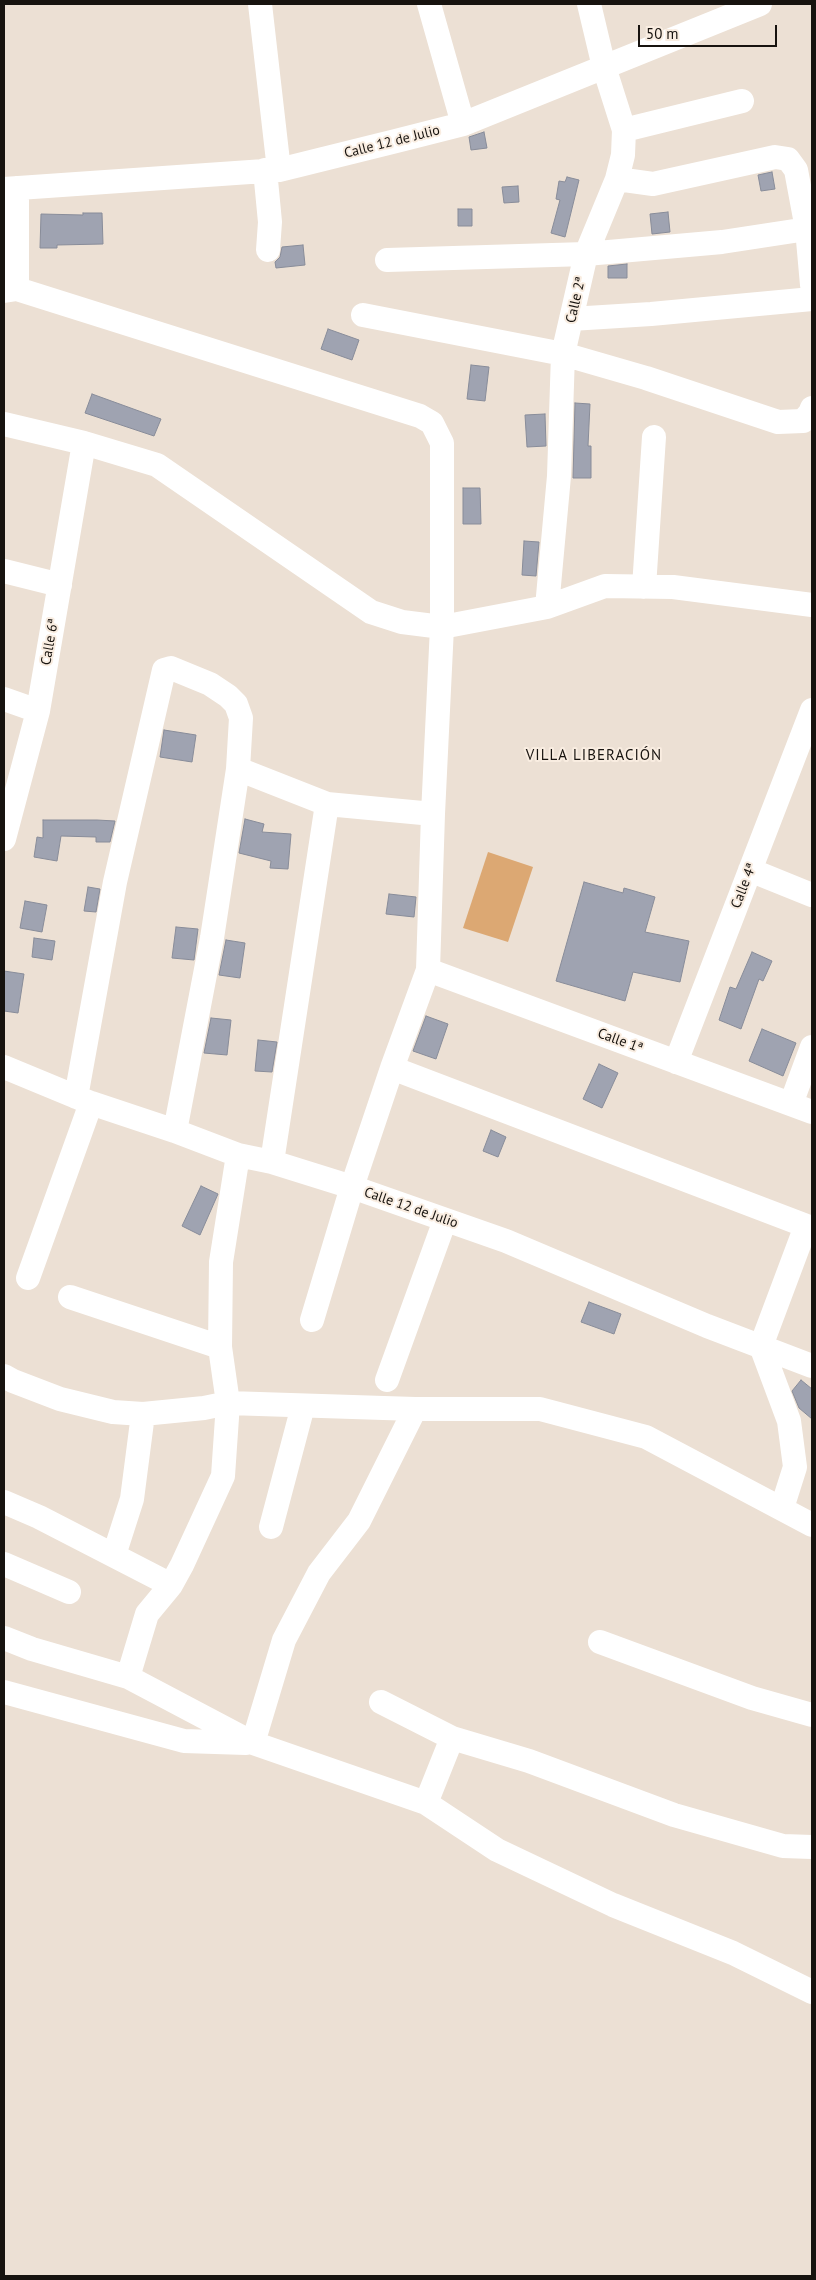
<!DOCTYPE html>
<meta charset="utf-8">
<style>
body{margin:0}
#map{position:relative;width:816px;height:2280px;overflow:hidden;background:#ece0d4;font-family:"PT Sans",sans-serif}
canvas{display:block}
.frame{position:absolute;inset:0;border:5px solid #17130f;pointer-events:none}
.scale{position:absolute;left:638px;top:25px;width:139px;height:22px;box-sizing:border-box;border:2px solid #17130f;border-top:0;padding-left:6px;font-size:15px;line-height:18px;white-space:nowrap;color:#17130f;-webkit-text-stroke:4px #f9ede1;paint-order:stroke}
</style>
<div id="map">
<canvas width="816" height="2280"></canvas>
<div class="frame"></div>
<div class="scale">50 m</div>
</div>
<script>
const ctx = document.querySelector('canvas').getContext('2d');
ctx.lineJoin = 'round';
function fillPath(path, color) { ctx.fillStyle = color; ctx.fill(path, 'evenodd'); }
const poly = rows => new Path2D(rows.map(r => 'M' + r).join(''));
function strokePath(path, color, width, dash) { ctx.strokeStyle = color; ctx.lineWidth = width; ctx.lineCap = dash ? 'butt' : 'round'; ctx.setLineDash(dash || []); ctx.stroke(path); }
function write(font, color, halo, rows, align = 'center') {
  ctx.font = font + ' "PT Sans",sans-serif'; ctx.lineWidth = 4; ctx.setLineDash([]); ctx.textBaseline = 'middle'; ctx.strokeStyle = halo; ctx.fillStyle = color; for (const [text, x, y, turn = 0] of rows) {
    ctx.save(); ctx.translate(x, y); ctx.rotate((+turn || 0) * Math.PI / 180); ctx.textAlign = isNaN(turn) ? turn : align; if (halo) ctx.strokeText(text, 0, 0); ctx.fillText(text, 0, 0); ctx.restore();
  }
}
fillPath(poly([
 [488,852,533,867,508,942,463,928]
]), '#dca873');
const building = poly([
 [484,132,487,148,471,150,469,137,484,132],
 [772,172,775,189,761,191,758,175,772,172],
 [567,177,579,180,565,237,551,233,560,200,556,199,559,181,565,182,567,177],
 [518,186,519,202,504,203,502,187,518,186],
 [458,209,472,209,472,226,458,226,458,209],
 [668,212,670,232,652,234,650,214,668,212],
 [83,213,102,213,103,244,57,245,57,248,40,248,41,214,83,215,83,213],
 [303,245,305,265,276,268,275,262,280,257,282,247,303,245],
 [627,264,627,278,608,278,608,266,627,264],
 [328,329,359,340,352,360,321,349,328,329],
 [471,365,489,367,485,401,467,399,471,365],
 [92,394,161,419,154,436,85,413,92,394],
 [575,403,590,404,588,446,591,446,591,478,573,478,575,403],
 [545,414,546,446,527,447,525,415,545,414],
 [463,488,480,488,481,524,463,524,463,488],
 [524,541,539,542,536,576,522,575,524,541],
 [164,730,196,735,192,762,160,757,164,730],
 [245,819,264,824,262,832,291,834,288,869,270,868,271,861,239,853,245,819],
 [43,820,97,820,115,821,110,842,96,842,96,837,61,836,57,861,34,857,37,837,43,838,43,820],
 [584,882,623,893,624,888,655,897,645,932,689,941,680,982,633,972,625,1001,556,981,584,882],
 [88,887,100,889,96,912,84,911,88,887],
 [389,894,416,897,414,917,386,914,389,894],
 [25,901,47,905,42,932,20,928,25,901],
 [176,927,198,929,194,960,172,958,176,927],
 [34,938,55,941,52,960,32,957,34,938],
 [226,940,245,943,240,978,219,975,226,940],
 [752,952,772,961,763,981,759,979,741,1029,719,1020,730,987,736,989,752,952],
 [4,971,24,974,18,1013,4,1011,4,971],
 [426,1016,448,1024,436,1059,413,1051,426,1016],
 [211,1018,231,1020,227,1055,204,1053,211,1018],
 [762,1029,796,1043,783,1076,749,1061,762,1029],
 [258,1040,277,1042,272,1072,255,1071,258,1040],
 [599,1064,618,1073,602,1108,583,1099,599,1064],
 [491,1130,506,1137,498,1157,483,1151,491,1130],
 [201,1186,218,1194,200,1235,182,1226,201,1186],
 [589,1302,621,1314,614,1334,581,1322,589,1302],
 [801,1380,812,1389,812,1419,799,1408,792,1391,801,1380]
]);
fillPath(building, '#9fa3b1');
strokePath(building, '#888c99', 1);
strokePath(poly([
 [260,4,279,170],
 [429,4,463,124],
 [624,130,742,101],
 [265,170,270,222,268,250],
 [617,179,653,184,775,157,788,159,796,170,807,229,812,285],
 [4,189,279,170,396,141,463,124,760,4],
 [387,260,586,254,722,242,807,229],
 [17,289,17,188],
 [4,291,17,289,420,416,432,423,442,443,442,627,433,814,428,970,392,1068,352,1187,312,1320],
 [363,315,563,354,646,378,778,422,803,421,810,413,812,408],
 [571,319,651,314,812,299],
 [4,424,84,443,157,465,371,612,402,622,442,627,547,607,605,586,673,587,812,605],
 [4,571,60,585],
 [644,587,654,437],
 [547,607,559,476,563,354,586,254,617,179,623,155,624,130,604,67,589,4],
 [4,699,38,711],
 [238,769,327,804,433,814],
 [4,839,38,711,84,443],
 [750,870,812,895],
 [428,970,812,1112],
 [676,1062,812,710],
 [4,1067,91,1103,175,1131,238,1155,272,1162,352,1187,506,1241,707,1326,812,1366],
 [392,1068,812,1228],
 [76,1097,115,882,164,670,171,668,210,684,228,696,236,704,241,718,238,769,212,938,175,1131],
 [791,1104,812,1047],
 [272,1162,327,804],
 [28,1278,91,1103],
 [70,1297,220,1347],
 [4,1376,13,1381,60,1399,113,1412,143,1414,204,1408,228,1403,415,1409,540,1409,646,1437,812,1525],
 [387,1380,445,1220],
 [4,1502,39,1517,171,1585],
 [782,1508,795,1467,789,1421,761,1346,806,1226],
 [271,1527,303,1406],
 [114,1555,132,1499,143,1414],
 [4,1564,69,1592],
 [4,1638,32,1649,128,1677,253,1743,426,1803,497,1850,613,1905,733,1953,812,1992],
 [600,1642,752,1698,812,1715],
 [128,1677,147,1614,171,1585,182,1565,223,1476,228,1403,220,1347,221,1262,238,1155],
 [4,1692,184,1741,246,1743],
 [381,1702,452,1738,529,1761,674,1815,783,1846,812,1847],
 [253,1743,284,1640,319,1573,359,1521,415,1409],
 [426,1803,452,1738]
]), '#fff', 24);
write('14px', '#17130f', '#f9ede1', [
 ["Calle 12 de Julio",392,142,-14],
 ["Calle 2ª",576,300,-77],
 ["Calle 6ª",50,642,-80],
 ["Calle 4ª",744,886,-69],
 ["Calle 1ª",620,1041,20],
 ["Calle 12 de Julio",411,1208,19]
]);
ctx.letterSpacing = '1px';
write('15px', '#17130f', '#f9ede1', [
 ["VILLA LIBERACIÓN",594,756]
]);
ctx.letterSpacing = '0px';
</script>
